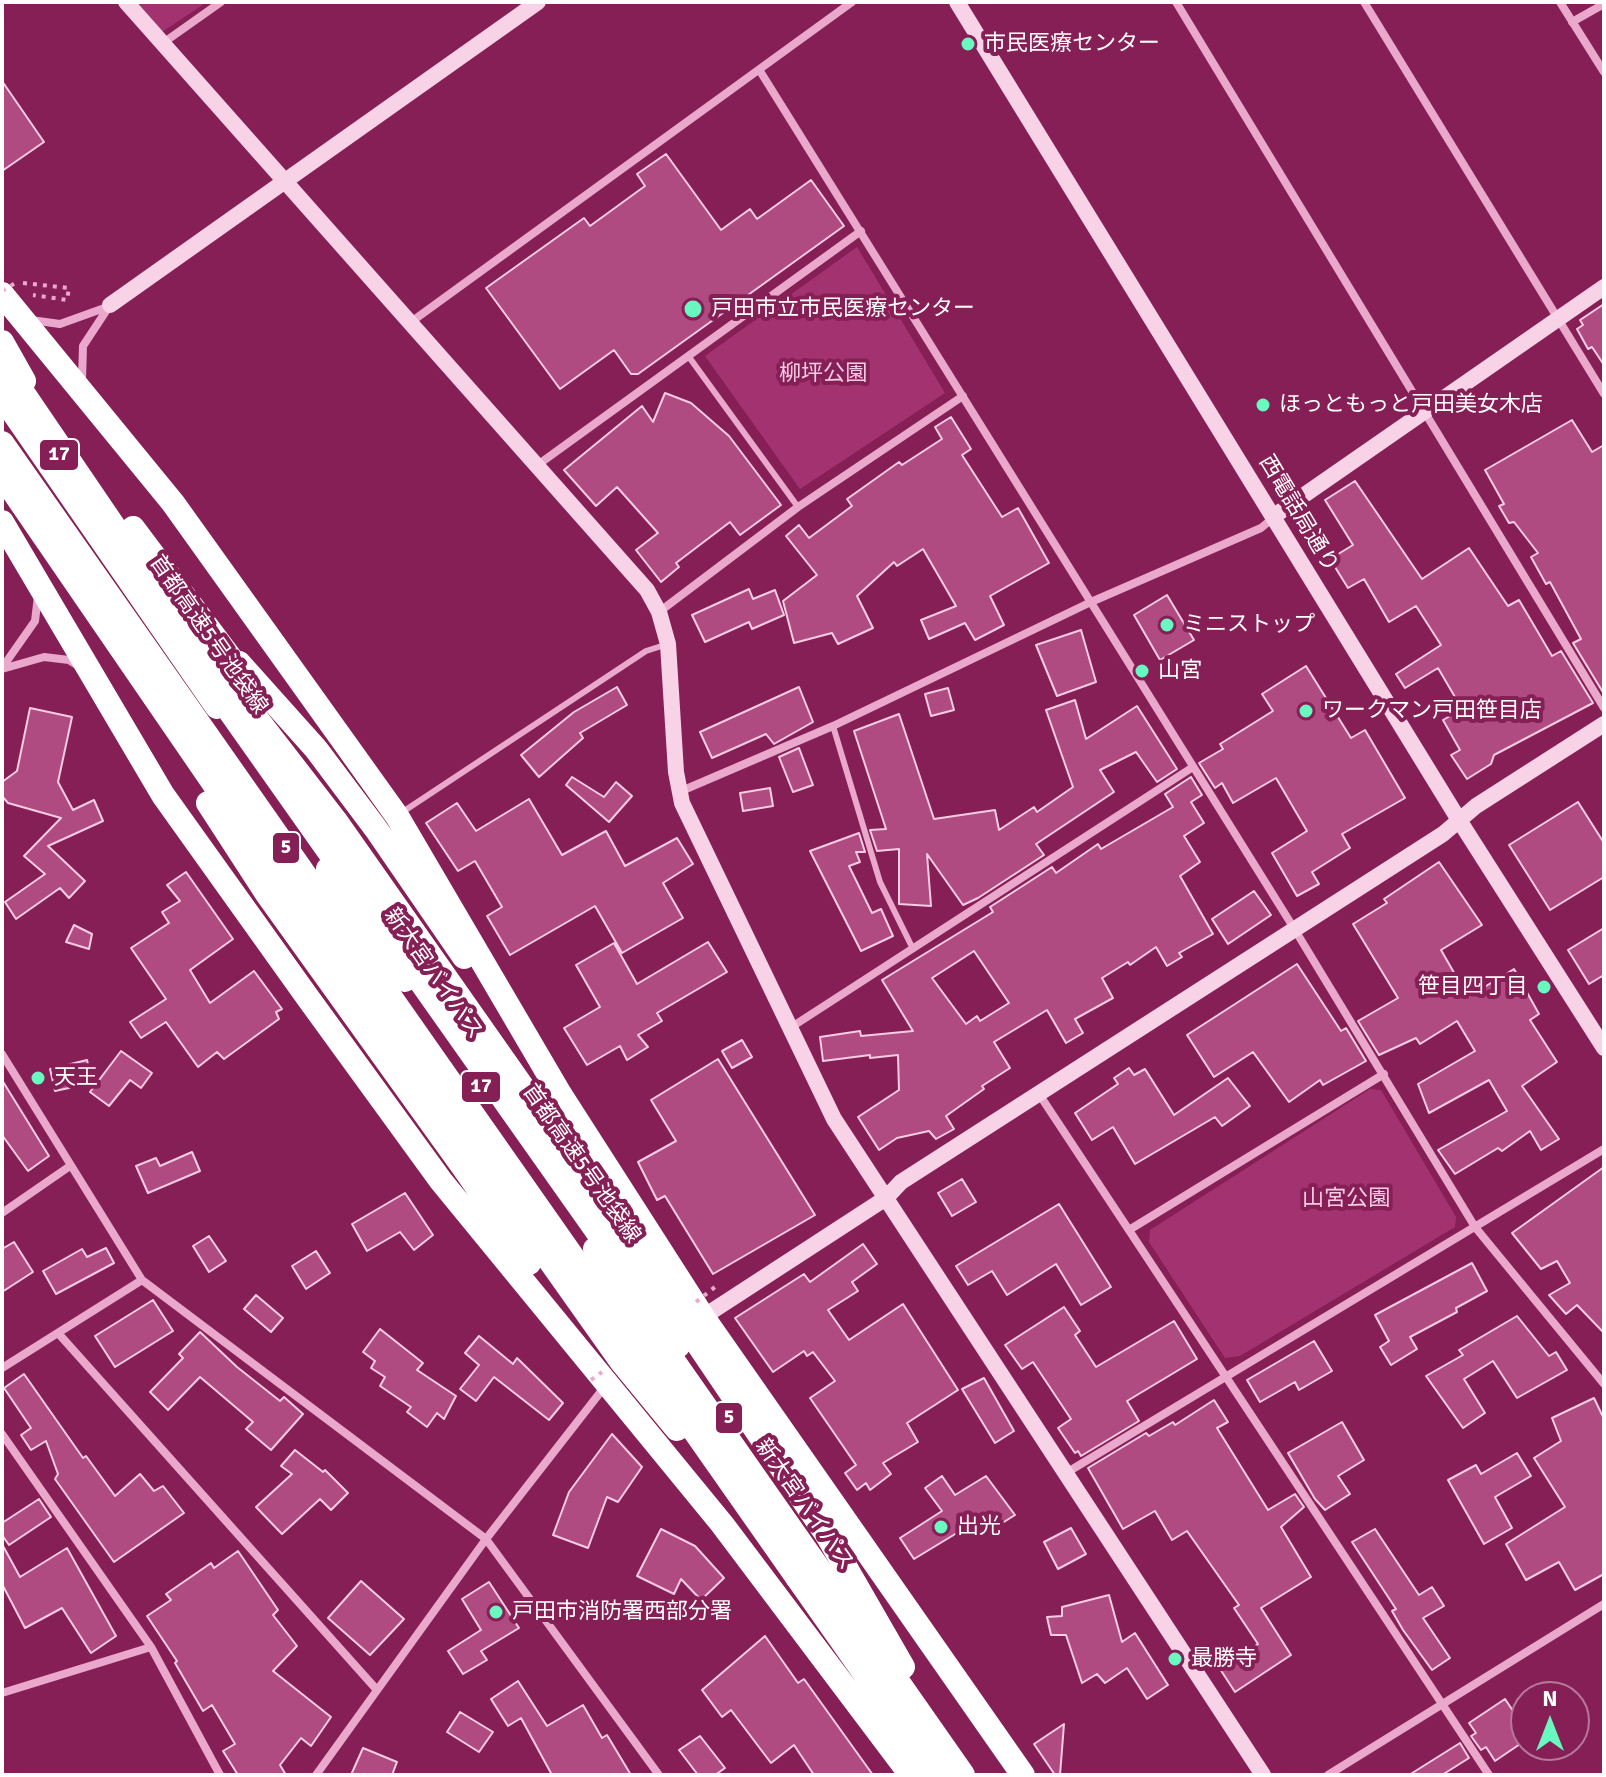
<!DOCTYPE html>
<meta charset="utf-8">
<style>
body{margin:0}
#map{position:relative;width:1606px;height:1777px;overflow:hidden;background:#861f56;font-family:Signika,sans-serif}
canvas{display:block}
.frame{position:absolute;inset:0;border:4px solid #fff;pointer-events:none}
.north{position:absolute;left:1510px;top:1681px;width:80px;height:80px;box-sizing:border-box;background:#861f56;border:2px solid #b6799a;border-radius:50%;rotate:0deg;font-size:22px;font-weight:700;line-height:32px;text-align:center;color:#fff}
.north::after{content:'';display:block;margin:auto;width:28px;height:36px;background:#68f8c0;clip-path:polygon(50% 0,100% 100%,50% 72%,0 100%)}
</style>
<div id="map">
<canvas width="1606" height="1777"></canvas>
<div class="frame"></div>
<div class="north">N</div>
</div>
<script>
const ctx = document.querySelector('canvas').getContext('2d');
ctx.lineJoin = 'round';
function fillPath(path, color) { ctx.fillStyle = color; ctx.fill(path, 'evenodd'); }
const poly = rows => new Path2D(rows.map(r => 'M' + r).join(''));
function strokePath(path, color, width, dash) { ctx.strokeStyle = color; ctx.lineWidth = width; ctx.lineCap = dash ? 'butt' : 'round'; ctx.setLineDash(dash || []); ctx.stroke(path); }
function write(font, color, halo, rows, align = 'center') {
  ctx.font = font + ' Signika,"Noto Sans JP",sans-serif'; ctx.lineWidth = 8; ctx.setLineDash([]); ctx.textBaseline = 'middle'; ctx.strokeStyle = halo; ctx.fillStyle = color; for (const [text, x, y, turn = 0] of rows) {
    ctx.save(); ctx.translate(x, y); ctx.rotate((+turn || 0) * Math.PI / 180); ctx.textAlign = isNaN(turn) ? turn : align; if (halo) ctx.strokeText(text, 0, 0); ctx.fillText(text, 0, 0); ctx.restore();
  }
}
fillPath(poly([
 [136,2,207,2,162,32],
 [857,247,945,393,800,489,705,356],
 [1370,1089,1381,1090,1456,1217,1455,1227,1240,1356,1225,1358,1149,1242,1150,1230]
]), '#a33370');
const building = poly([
 [2,81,44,142,2,171,2,81],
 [666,154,721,230,750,209,757,219,811,180,844,226,638,374,631,374,614,350,560,389,486,288,584,218,590,226,645,186,637,174,666,154],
 [1604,304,1604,365,1592,347,1588,349,1577,329,1583,325,1580,320,1604,304],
 [665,393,691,403,729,436,781,505,740,535,730,522,676,563,679,567,661,582,636,550,658,533,617,487,596,506,564,470,642,406,653,422,665,393],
 [951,417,971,449,962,455,1002,517,1018,508,1049,563,990,596,1004,625,975,640,965,623,929,639,921,620,956,606,923,549,897,566,894,562,857,596,873,628,838,644,832,633,794,643,783,601,817,575,786,536,799,525,809,538,852,506,847,499,899,462,902,465,942,439,935,427,951,417],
 [1572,420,1592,452,1604,445,1604,694,1573,643,1581,639,1550,582,1546,584,1531,557,1538,553,1514,522,1509,523,1499,506,1504,504,1485,470,1572,420],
 [1355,481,1422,579,1469,548,1508,606,1519,600,1552,656,1561,651,1593,703,1494,755,1491,764,1467,779,1451,755,1460,750,1443,720,1462,709,1438,668,1405,688,1396,674,1441,645,1416,606,1389,622,1364,579,1348,588,1330,559,1353,545,1325,500,1355,481],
 [749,589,753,599,775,590,784,615,752,629,749,622,705,642,692,615,749,589],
 [1167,595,1194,640,1160,660,1134,615,1167,595],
 [1081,630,1096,682,1057,696,1036,645,1081,630],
 [1306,666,1351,738,1365,730,1405,798,1342,834,1350,848,1312,872,1319,884,1297,896,1272,853,1307,831,1276,778,1233,803,1222,783,1215,788,1199,763,1223,749,1220,744,1273,711,1262,694,1306,666],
 [617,687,627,705,580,733,583,738,539,777,521,755,574,712,617,687],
 [799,687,813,722,774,744,766,734,712,758,700,732,799,687],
 [948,688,954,710,931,716,925,694,948,688],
 [1075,700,1086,739,1137,706,1177,769,1157,782,1136,752,1100,770,1114,792,1036,844,1044,855,978,898,963,905,927,854,931,906,899,904,899,849,877,851,870,830,886,829,854,731,899,714,934,819,995,810,999,830,1034,807,1037,812,1073,787,1046,710,1075,700],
 [30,708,72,717,58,782,73,810,94,800,103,821,48,846,85,881,69,898,60,888,16,919,5,902,45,874,24,856,61,818,8,803,2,796,2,782,17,771,30,708],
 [799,748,813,785,793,792,779,757,799,748],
 [572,777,604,797,616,782,632,796,609,822,566,785,572,777],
 [1191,777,1202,795,1191,802,1204,823,1184,836,1200,862,1180,876,1213,934,1179,953,1182,957,1167,966,1156,947,1130,965,1128,962,1102,978,1113,998,1075,1019,1083,1033,1066,1043,1047,1010,994,1042,1010,1068,982,1086,984,1089,946,1116,954,1129,936,1139,929,1131,897,1138,879,1150,858,1117,899,1090,898,1055,870,1058,870,1055,823,1061,820,1037,860,1031,861,1036,913,1031,882,980,993,912,990,907,1052,867,1056,873,1098,844,1101,849,1173,807,1165,794,1191,777],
 [974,951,1009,1003,980,1021,977,1016,966,1024,932,978,974,951],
 [770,788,773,806,743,811,740,793,770,788],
 [529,799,562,855,606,831,625,866,677,838,693,864,663,883,683,918,622,953,595,906,510,955,487,916,502,907,475,861,458,871,426,823,457,803,476,831,529,799],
 [1578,802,1604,843,1604,877,1550,910,1509,845,1578,802],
 [859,833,865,852,856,852,860,862,849,866,872,913,881,909,893,936,861,951,810,851,859,833],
 [1439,862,1482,925,1441,950,1468,997,1514,969,1539,1014,1530,1020,1557,1062,1522,1086,1559,1139,1541,1150,1530,1131,1502,1151,1498,1148,1455,1174,1438,1150,1507,1111,1489,1080,1429,1113,1418,1084,1475,1051,1457,1021,1420,1044,1416,1038,1379,1055,1358,1021,1398,998,1353,924,1387,903,1384,899,1439,862],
 [186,872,233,939,190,970,210,1003,254,971,282,1009,276,1012,279,1019,224,1059,217,1052,198,1067,166,1022,141,1038,130,1022,166,999,131,948,169,923,162,912,180,901,167,885,186,872],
 [1254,891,1271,915,1228,944,1212,919,1254,891],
 [74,925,92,934,89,949,66,942,74,925],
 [1604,928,1604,975,1589,984,1568,950,1604,928],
 [708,942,727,972,657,1013,662,1021,638,1035,648,1047,627,1060,620,1046,587,1065,564,1028,600,1007,576,965,614,943,637,984,708,942],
 [1297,964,1341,1031,1346,1028,1366,1061,1323,1085,1320,1080,1289,1102,1253,1052,1214,1077,1187,1035,1297,964],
 [742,1040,752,1057,732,1068,722,1051,742,1040],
 [121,1051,152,1073,141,1088,130,1080,109,1106,90,1092,121,1051],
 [718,1059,815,1215,713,1274,665,1196,657,1200,638,1162,676,1141,651,1100,718,1059],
 [87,1060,92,1083,55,1091,50,1069,87,1060],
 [1129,1068,1134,1075,1145,1069,1174,1115,1228,1078,1250,1106,1222,1126,1215,1117,1135,1164,1113,1127,1092,1140,1075,1113,1118,1084,1114,1078,1129,1068],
 [2,1080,49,1156,28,1171,2,1135,2,1080],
 [192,1152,200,1171,148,1193,136,1166,156,1158,160,1166,192,1152],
 [1604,1167,1604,1333,1577,1305,1566,1314,1549,1295,1570,1283,1557,1261,1541,1269,1512,1233,1604,1167],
 [962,1179,976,1202,952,1216,938,1193,962,1179],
 [405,1193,433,1235,414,1250,400,1232,367,1251,352,1224,405,1193],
 [1059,1204,1111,1287,1081,1305,1056,1264,1007,1295,992,1271,968,1285,956,1266,1059,1204],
 [209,1236,226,1261,209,1272,193,1246,209,1236],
 [14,1242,33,1272,2,1292,2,1249,14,1242],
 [863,1244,877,1264,852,1282,858,1291,828,1310,849,1340,903,1304,958,1390,907,1423,918,1442,883,1463,891,1474,870,1490,866,1483,857,1490,845,1473,856,1465,810,1398,835,1381,813,1352,807,1356,804,1351,773,1372,735,1318,804,1274,810,1282,863,1244],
 [106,1248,114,1263,56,1294,43,1271,82,1249,87,1257,106,1248],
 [316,1251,330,1273,306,1289,292,1266,316,1251],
 [1472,1263,1487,1291,1456,1308,1457,1312,1410,1337,1417,1349,1391,1365,1380,1347,1389,1341,1375,1315,1472,1263],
 [256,1295,283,1318,271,1332,244,1309,256,1295],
 [153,1300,173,1331,115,1367,95,1336,153,1300],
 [1064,1307,1080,1331,1075,1335,1096,1367,1174,1321,1197,1359,1127,1401,1139,1421,1081,1456,1078,1451,1075,1453,1058,1428,1071,1419,1033,1362,1022,1369,1005,1345,1064,1307],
 [1517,1316,1549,1356,1556,1352,1567,1370,1517,1398,1493,1361,1464,1379,1485,1413,1463,1428,1426,1376,1463,1355,1459,1350,1517,1316],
 [380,1329,423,1363,417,1370,456,1396,444,1419,437,1413,427,1427,407,1412,411,1407,380,1386,385,1377,371,1368,375,1361,363,1352,380,1329],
 [200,1332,237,1367,280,1401,284,1397,303,1414,271,1450,246,1429,253,1422,200,1377,168,1410,150,1392,183,1358,179,1354,200,1332],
 [479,1336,513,1364,517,1358,563,1403,549,1420,494,1377,476,1401,460,1389,479,1365,465,1353,479,1336],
 [1314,1341,1332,1371,1299,1390,1295,1382,1260,1402,1247,1380,1314,1341],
 [24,1374,83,1458,86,1456,115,1496,140,1474,154,1491,163,1486,184,1513,114,1562,55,1479,58,1474,46,1441,31,1450,21,1435,31,1428,4,1388,24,1374],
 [984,1378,1014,1431,995,1443,962,1389,984,1378],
 [1594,1398,1604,1419,1604,1574,1575,1590,1559,1562,1526,1580,1506,1544,1565,1507,1534,1458,1561,1441,1552,1418,1594,1398],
 [1214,1400,1228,1422,1217,1428,1268,1510,1295,1494,1304,1507,1281,1527,1311,1577,1261,1608,1291,1655,1235,1692,1220,1669,1258,1644,1234,1608,1239,1605,1187,1531,1172,1540,1155,1511,1123,1529,1088,1468,1146,1433,1149,1436,1173,1422,1175,1425,1214,1400],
 [1342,1422,1364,1460,1338,1476,1350,1494,1325,1510,1315,1499,1288,1453,1342,1422],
 [612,1434,642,1467,618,1502,607,1497,588,1548,553,1535,569,1492,612,1434],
 [295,1450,323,1472,325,1470,348,1493,331,1510,320,1499,282,1534,256,1507,292,1474,281,1466,295,1450],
 [1517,1453,1531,1476,1495,1497,1512,1528,1484,1544,1448,1480,1476,1465,1481,1474,1517,1453],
 [942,1476,955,1495,986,1476,1015,1515,988,1532,980,1519,914,1559,900,1538,942,1511,925,1488,942,1476],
 [39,1499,51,1517,9,1545,2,1535,2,1523,39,1499],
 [1071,1528,1086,1554,1058,1569,1044,1542,1071,1528],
 [661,1529,695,1546,724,1578,701,1600,681,1579,674,1594,637,1576,661,1529],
 [1375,1529,1419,1595,1432,1587,1444,1606,1423,1618,1450,1658,1432,1670,1403,1630,1392,1611,1396,1609,1352,1542,1375,1529],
 [2,1544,20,1577,67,1548,116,1636,91,1653,62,1608,25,1628,2,1584,2,1544],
 [238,1551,278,1610,273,1615,297,1646,273,1671,331,1717,311,1746,301,1738,280,1765,286,1775,238,1775,223,1751,235,1744,212,1705,203,1711,175,1663,177,1661,147,1616,171,1600,166,1594,211,1563,214,1568,238,1551],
 [361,1581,404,1619,370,1655,328,1618,361,1581],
 [489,1582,519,1628,481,1651,487,1660,463,1674,448,1651,481,1630,462,1599,489,1582],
 [1109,1595,1122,1642,1135,1633,1168,1685,1147,1699,1127,1668,1105,1683,1097,1674,1082,1683,1066,1635,1051,1635,1047,1617,1062,1616,1062,1607,1109,1595],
 [765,1636,798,1683,804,1679,873,1775,814,1775,794,1745,771,1763,731,1710,722,1717,702,1690,765,1636],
 [518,1681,547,1726,583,1705,602,1738,607,1735,631,1775,552,1775,521,1718,508,1726,491,1699,518,1681],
 [1505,1699,1526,1730,1526,1740,1495,1761,1486,1747,1481,1750,1471,1736,1476,1733,1469,1723,1505,1699],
 [460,1712,493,1732,479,1752,447,1732,460,1712],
 [1064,1724,1060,1775,1055,1775,1034,1744,1064,1724],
 [700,1736,725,1768,715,1775,698,1775,679,1750,700,1736],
 [1460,1743,1469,1758,1442,1775,1409,1775,1460,1743],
 [363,1748,397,1762,392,1775,351,1775,363,1748]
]);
fillPath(building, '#b04b82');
strokePath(building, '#f7cce4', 2);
strokePath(poly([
 [23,283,69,288,67,300,33,295]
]), '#eaa8cc', 4, [4, 6]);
strokePath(poly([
 [689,357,798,507],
 [833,726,880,882,913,949],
 [401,813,646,651,668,644]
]), '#eaa8cc', 6);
strokePath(poly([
 [1176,2,1604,708],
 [1364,2,1604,394],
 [1560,2,1604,72],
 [1572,22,1604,4],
 [163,43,221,2],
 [760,71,1295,930,1475,1227,1604,1384],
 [31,320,60,324,110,306],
 [411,322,852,2],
 [82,380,83,346,110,305],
 [539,464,861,231],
 [659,612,798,507,963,396],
 [2,668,35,621,38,596],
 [2,669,44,657,69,660,77,665],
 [679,792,833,726,1091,602,1261,528,1273,518],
 [790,1028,1193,767],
 [2,1054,142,1280,486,1539,659,1775],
 [1039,1094,1489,1775],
 [2,1213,70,1166],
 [1129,1230,1384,1074],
 [58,1333,377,1690],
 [2,1368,142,1280],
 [2,1434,151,1647,220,1775],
 [1066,1473,1604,1149],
 [2,1693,151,1647],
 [316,1775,486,1539,606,1385],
 [1328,1775,1604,1604]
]), '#eaa8cc', 8);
strokePath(poly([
 [126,2,647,590,659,612,668,644,676,772,682,803,834,1119,1263,1775],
 [957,2,1459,820,1604,1048],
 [110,305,538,2],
 [1274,516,1604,287],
 [703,1317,886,1198,901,1182,1443,834,1476,806,1604,724]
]), '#f8d3e7', 16);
strokePath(poly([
 [2,294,173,503,397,816,560,1094,703,1317,1023,1775],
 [2,342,24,381],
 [2,396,217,707],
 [2,522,163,795,308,998,441,1181,722,1524,911,1775],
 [239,663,316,749,376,829,464,957],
 [328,869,405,980],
 [466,1171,529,1263],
 [595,1249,963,1775],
 [797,1577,936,1775]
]), '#fff', 24);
strokePath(poly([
 [2,291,17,282],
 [696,1302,715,1287],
 [591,1380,602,1372]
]), '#eaa8cc', 4, [4, 6]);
strokePath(poly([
 [2,362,155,587,335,820,573,1159,827,1535,903,1667],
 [2,443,797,1577],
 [2,475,271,867,621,1361,677,1429],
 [133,528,250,684],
 [210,683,678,1346],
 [208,803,267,894,466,1171]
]), '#fff', 24);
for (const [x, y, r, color] of [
 [968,44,8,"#68f8c0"],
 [693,309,10,"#68f8c0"],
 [1263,405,8,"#68f8c0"],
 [1167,625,8,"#68f8c0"],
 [1142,671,8,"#68f8c0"],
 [1306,711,8,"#68f8c0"],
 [1544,987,8,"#68f8c0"],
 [38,1078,8,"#68f8c0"],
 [941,1527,8,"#68f8c0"],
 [496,1612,8,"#68f8c0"],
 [1175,1659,8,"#68f8c0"]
]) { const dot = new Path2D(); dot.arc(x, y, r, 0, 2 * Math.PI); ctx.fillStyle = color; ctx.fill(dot); strokePath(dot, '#861f56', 3); }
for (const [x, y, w] of [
 [59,455,40],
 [286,848,28],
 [481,1087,40],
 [729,1418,28]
]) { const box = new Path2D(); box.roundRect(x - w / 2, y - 16, w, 32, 6); ctx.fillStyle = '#861f56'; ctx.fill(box); strokePath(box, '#fff', 2); }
write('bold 20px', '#fff', null, [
 ["17",59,455],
 ["5",286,848],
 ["17",481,1087],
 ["5",729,1418]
]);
write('22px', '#fff', '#861f56', [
 ["市民医療センター",984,44],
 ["戸田市立市民医療センター",711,309],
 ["ほっともっと戸田美女木店",1279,405],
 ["ミニストップ",1183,625],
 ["山宮",1158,671],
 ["ワークマン戸田笹目店",1322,711],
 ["笹目四丁目",1528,987,"right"],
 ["天王",54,1078],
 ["出光",957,1527],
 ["戸田市消防署西部分署",512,1612],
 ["最勝寺",1191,1659]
], 'left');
write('22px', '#f7cce4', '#861f56', [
 ["柳坪公園",823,374],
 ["山宮公園",1346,1199]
]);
write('22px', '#fff', '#861f56', [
 ["西電話局通り",1298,514,59],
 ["首都高速5号池袋線",208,635,55],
 ["新大宮バイパス",433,974,55],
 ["首都高速5号池袋線",581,1164,55],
 ["新大宮バイパス",804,1505,55]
]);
</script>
